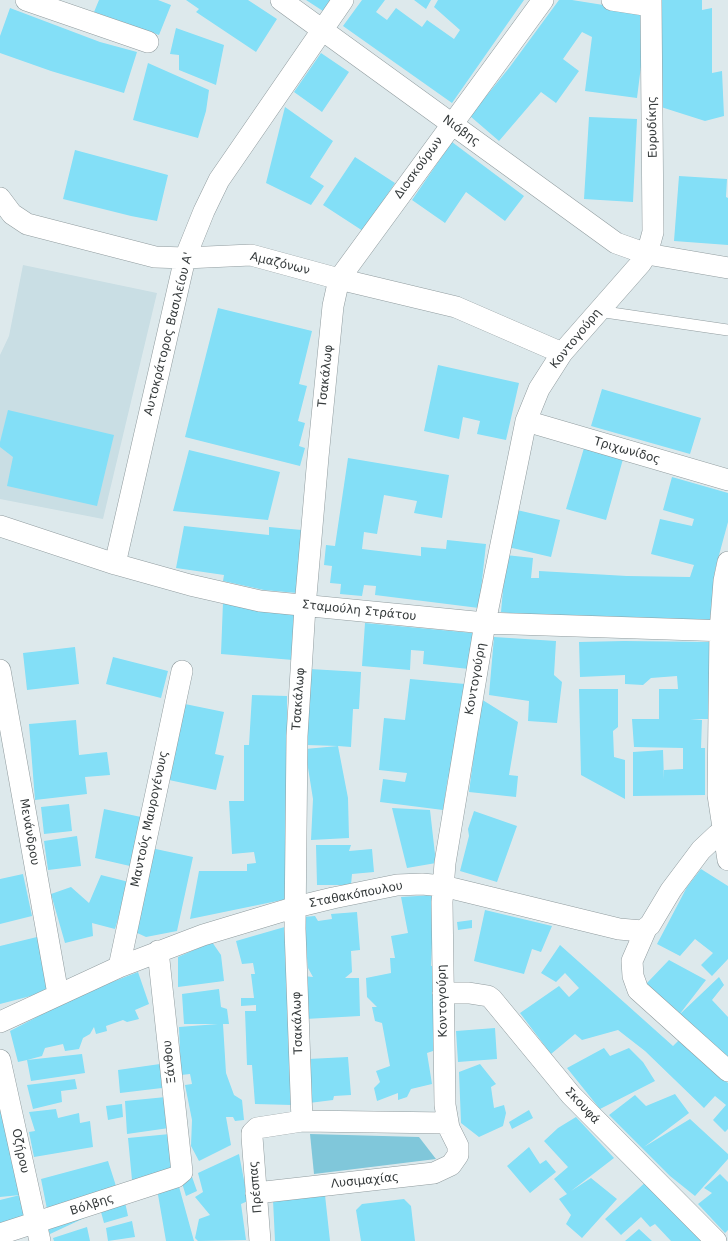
<!DOCTYPE html>
<meta charset="utf-8">
<style>
body{margin:0}
canvas{display:block;background:#dde9ec}
</style>
<canvas width="728" height="1241"></canvas>
<script>
const ctx = document.querySelector('canvas').getContext('2d');
ctx.lineJoin = 'round';
function fillPath(path, color) { ctx.fillStyle = color; ctx.fill(path, 'evenodd'); }
const poly = rows => new Path2D(rows.map(r => 'M' + r).join(''));
function strokePath(path, color, width, dash) { ctx.strokeStyle = color; ctx.lineWidth = width; ctx.lineCap = dash ? 'butt' : 'round'; ctx.setLineDash(dash || []); ctx.stroke(path); }
function write(font, color, halo, rows, align = 'center') {
  ctx.font = font + ' "DejaVu Sans",sans-serif'; ctx.lineWidth = 4; ctx.setLineDash([]); ctx.textBaseline = 'middle'; ctx.strokeStyle = halo; ctx.fillStyle = color; for (const [text, x, y, turn = 0] of rows) {
    ctx.save(); ctx.translate(x, y); ctx.rotate((+turn || 0) * Math.PI / 180); ctx.textAlign = isNaN(turn) ? turn : align; if (halo) ctx.strokeText(text, 0, 0); ctx.fillText(text, 0, 0); ctx.restore();
  }
}
fillPath(poly([
 [23,265,157,293,103,519,0,499,0,355,9,336]
]), '#c9dee4');
fillPath(poly([
 [310,1134,419,1137,436,1159,314,1174]
]), '#80c7da');
fillPath(poly([
 [99,0,158,0,171,5,159,35,94,12],
 [186,0,248,0,277,19,256,52,196,12,199,9],
 [306,0,330,0,323,11],
 [362,0,385,0,376,12,387,20,396,8,422,27,427,20,454,39,460,30,434,7,438,0,524,0,452,103,343,26],
 [414,0,431,0,426,9],
 [559,0,572,0,641,11,641,66,637,98,585,91,592,37,582,32,563,59,579,71,556,103,541,92,499,141,470,116,509,68],
 [662,0,702,0,702,10,712,8,712,73,722,71,724,116,705,121,661,107],
 [10,8,100,42,137,52,124,93,51,71,0,53,0,36],
 [176,28,224,45,216,85,179,70,179,55,170,54],
 [321,53,349,72,322,112,294,92],
 [148,63,209,90,206,111,198,138,133,120],
 [285,107,333,141,310,177,324,186,311,205,266,183],
 [589,117,637,119,633,202,584,199],
 [452,142,524,196,505,221,466,192,445,223,412,200],
 [75,150,168,175,157,221,131,216,63,199],
 [355,157,395,183,363,231,323,205],
 [679,176,727,179,726,197,728,198,728,245,674,241],
 [218,308,312,331,299,384,307,386,298,421,305,423,299,446,305,448,300,466,185,437],
 [438,365,519,383,506,440,477,434,480,421,463,417,459,439,424,431],
 [602,389,701,418,690,454,591,426],
 [8,410,114,435,97,506,7,486,13,457,0,447,0,442],
 [584,448,623,459,606,520,566,509],
 [189,450,280,472,268,520,173,511],
 [348,458,449,475,442,518,414,513,417,501,384,495,377,534,364,532,362,549,421,556,421,547,446,549,447,540,486,544,479,608,375,595,376,586,364,585,362,596,340,594,341,584,330,583,332,566,324,565,326,545,335,546],
 [672,477,728,493,728,522,715,570,710,621,536,616,501,612,506,555,533,558,531,578,539,578,539,571,627,576,690,577,694,565,651,554,660,519,692,526,694,519,663,510],
 [517,510,560,520,551,557,508,547],
 [184,526,269,535,269,527,302,530,297,593,264,590,223,581,224,575,176,568],
 [223,602,295,614,293,660,221,654],
 [365,623,473,633,469,669,423,664,424,651,411,650,410,670,362,666],
 [494,637,556,641,554,675,562,682,557,723,528,721,529,701,489,695],
 [624,641,709,642,711,719,690,719,702,720,701,748,705,748,705,795,633,796,633,752,663,750,664,780,664,770,683,769,683,748,634,747,632,719,659,719,659,689,678,689,677,676,651,678,643,685,625,684,625,675,580,677,579,642],
 [75,647,79,684,27,690,23,653],
 [113,657,168,671,161,698,106,684],
 [310,669,361,672,359,709,353,709,351,747,338,746,348,798,349,838,311,840,313,799,305,749,338,746,306,745],
 [410,679,465,684,461,722,457,725,452,777,448,777,443,810,380,802,383,779,405,782,407,773,379,770,384,718,405,720],
 [579,689,618,689,618,727,613,731,614,757,625,760,625,799,581,775],
 [252,695,287,696,287,899,190,919,199,871,247,871,247,864,256,863,254,852,232,854,229,801,244,801,244,745,249,745],
 [481,699,518,722,509,775,518,776,516,797,469,792],
 [185,704,224,712,215,754,224,756,216,790,169,780],
 [76,720,79,755,107,752,110,775,85,777,87,794,35,800,29,724],
 [69,804,72,831,44,834,41,807],
 [392,808,430,810,436,863,407,868],
 [104,809,141,817,130,866,95,858],
 [474,811,517,826,497,882,460,871,469,836,468,829],
 [77,836,81,866,48,870,44,841],
 [316,845,351,845,349,851,372,849,374,872,352,874,351,885,317,885],
 [151,848,193,857,177,931,146,937,133,931],
 [701,869,728,886,728,959,712,976,701,965,713,953,695,939,680,956,657,944,687,887],
 [23,874,32,916,0,924,0,879],
 [101,875,129,882,115,929,92,923,93,936,65,943,51,894,71,887,89,903],
 [434,895,431,966,436,965,436,1050,427,1053,432,1084,411,1089,407,1097,398,1100,398,1093,377,1101,374,1088,380,1082,376,1071,390,1066,382,1023,375,1021,372,1007,377,1007,367,997,366,978,391,973,390,958,395,958,391,936,408,933,401,897],
 [485,910,552,926,541,952,532,949,524,974,474,961],
 [357,912,360,950,351,951,352,972,345,978,359,978,360,1016,305,1019,303,976,313,977,308,968,303,917,315,916,318,921,332,919,331,914],
 [472,920,472,928,458,930,457,922],
 [288,926,292,1105,255,1104,252,1065,247,1065,245,1011,256,1011,256,1005,241,1006,241,998,254,998,251,974,255,974,253,963,242,964,236,941],
 [37,937,50,991,0,1004,0,946],
 [212,942,221,955,224,981,178,987,178,957],
 [560,945,673,1046,679,1040,728,1083,728,1129,725,1132,713,1120,726,1105,715,1096,704,1108,645,1051,618,1030,582,1040,575,1034,551,1054,520,1013,559,986,569,997,579,988,565,973,556,982,541,973],
 [669,960,706,980,679,1015,646,984],
 [138,972,149,1004,135,1010,139,1019,127,1022,123,1020,106,1026,107,1031,96,1034,94,1027,90,1034,83,1038,79,1049,65,1051,63,1044,45,1048,42,1056,27,1060,82,1054,85,1073,31,1081,27,1060,18,1062,10,1031,81,994],
 [719,977,724,985,712,1000,728,1017,728,1062,679,1015],
 [219,989,221,1007,227,1009,229,1024,223,1024,226,1073,234,1095,242,1100,244,1120,235,1121,233,1117,226,1117,231,1145,199,1161,191,1146,192,1120,185,1085,192,1084,190,1074,181,1075,179,1027,218,1024,184,1024,182,994],
 [495,1028,497,1059,458,1062,456,1031],
 [604,1048,610,1056,629,1048,643,1062,655,1081,600,1109,567,1068],
 [348,1057,351,1095,334,1096,333,1100,309,1103,308,1059],
 [160,1064,162,1088,120,1093,118,1070],
 [480,1064,496,1084,491,1087,494,1108,504,1105,506,1113,503,1126,479,1137,461,1123,459,1072],
 [75,1079,77,1089,61,1091,62,1102,33,1109,27,1085],
 [0,1094,27,1217,0,1224,0,1200,20,1195,0,1197],
 [675,1094,689,1113,644,1147,690,1119,728,1154,728,1159,695,1196,670,1176,609,1115,635,1095,646,1106],
 [166,1097,169,1128,127,1134,125,1101],
 [122,1104,123,1117,108,1120,106,1106],
 [56,1109,58,1118,79,1113,80,1123,90,1121,93,1147,34,1157,29,1132,35,1131,29,1112],
 [529,1110,533,1118,512,1129,509,1122],
 [576,1117,614,1158,571,1191,591,1178,617,1199,582,1238,566,1224,571,1215,559,1199,567,1194,554,1179,568,1167,544,1141,558,1128],
 [170,1134,175,1175,132,1180,128,1138],
 [529,1147,540,1164,546,1160,556,1172,530,1193,507,1166],
 [239,1154,248,1201,241,1204,246,1240,198,1241,195,1238,199,1219,210,1215,195,1197,203,1192,198,1173],
 [108,1161,116,1186,47,1209,41,1179],
 [191,1174,197,1191,186,1196,181,1180],
 [720,1174,728,1182,728,1230,725,1233,698,1204,712,1193,704,1188],
 [648,1180,703,1241,671,1241,655,1224,650,1227,641,1217,621,1235,605,1219],
 [178,1183,194,1241,166,1241,157,1189],
 [325,1195,330,1241,275,1241,273,1200],
 [404,1199,411,1206,415,1241,361,1241,356,1210,362,1204],
 [125,1202,128,1216,104,1223,101,1212],
 [95,1213,50,1234,46,1224],
 [132,1221,135,1237,108,1241,106,1228],
 [87,1227,90,1241,54,1241,53,1238],
 [639,1229,652,1241,625,1241]
]), '#83dff7');
const lane = poly([
 [598,311,728,330]
]);
const street = poly([
 [26,0,148,42],
 [281,0,616,243,647,254,728,268],
 [612,0,651,6],
 [0,198,12,214,27,224,155,257,185,258,251,255,339,279,456,307,562,353],
 [526,421,728,480],
 [0,526,115,564,190,585,260,601,485,623,728,631],
 [728,562,724,581,720,631,718,795,728,860],
 [115,564,185,258,204,211,219,180,343,0],
 [0,670,58,994],
 [646,929,632,961,633,976,638,990,728,1071],
 [119,967,182,671],
 [443,993,469,993,488,996,492,999,571,1095,716,1241],
 [0,1022,119,967,203,935,296,907,333,898,397,885,422,884,443,886,619,929,642,931,650,925,671,890,701,850,717,835,728,829],
 [0,1060,40,1241],
 [302,1121,295,929,297,736,305,607,318,457,333,306,339,279,543,0],
 [256,1193,434,1173,451,1165,458,1155,458,1146,449,1128,445,1105,442,902,445,863,485,623,526,421,539,389,562,353,641,263,647,254,653,232,651,0],
 [0,1234,176,1177,182,1172,158,951],
 [260,1241,252,1137,252,1133,257,1128,302,1121,448,1123]
]);
strokePath(lane, '#919c9f', 12);
strokePath(street, '#919c9f', 22);
strokePath(lane, '#fff', 11);
strokePath(street, '#fff', 21);
write('12px', '#363b3c', '#fff', [
 ["Ευρυδίκης",653,127,-91],
 ["Νιόβης",461,131,36],
 ["Διοσκούρων",419,168,-54],
 ["Αμαζόνων",280,264,14],
 ["Αυτοκράτορος Βασιλείου A'",169,334,-76],
 ["Κοντογούρη",576,339,-51],
 ["Τσακάλωφ",326,376,-84],
 ["Τριχωνίδος",627,451,16],
 ["Σταμούλη Στράτου",359,611,6],
 ["Κοντογούρη",476,679,-80],
 ["Τσακάλωφ",299,699,-86],
 ["Μαντούς Μαυρογένους",150,819,-78],
 ["Μενάνδρου",29,832,80],
 ["Σταθακόπουλου",356,895,-11],
 ["Κοντογούρη",443,1001,-91],
 ["Τσακάλωφ",298,1023,-92],
 ["Ξάνθου",170,1062,-96],
 ["Σκουφά",582,1106,47],
 ["Οζήρου",20,1151,78],
 ["Λυσιμαχίας",365,1181,-6],
 ["Πρέσπας",256,1187,-95],
 ["Βόλβης",92,1205,-18]
]);
</script>
